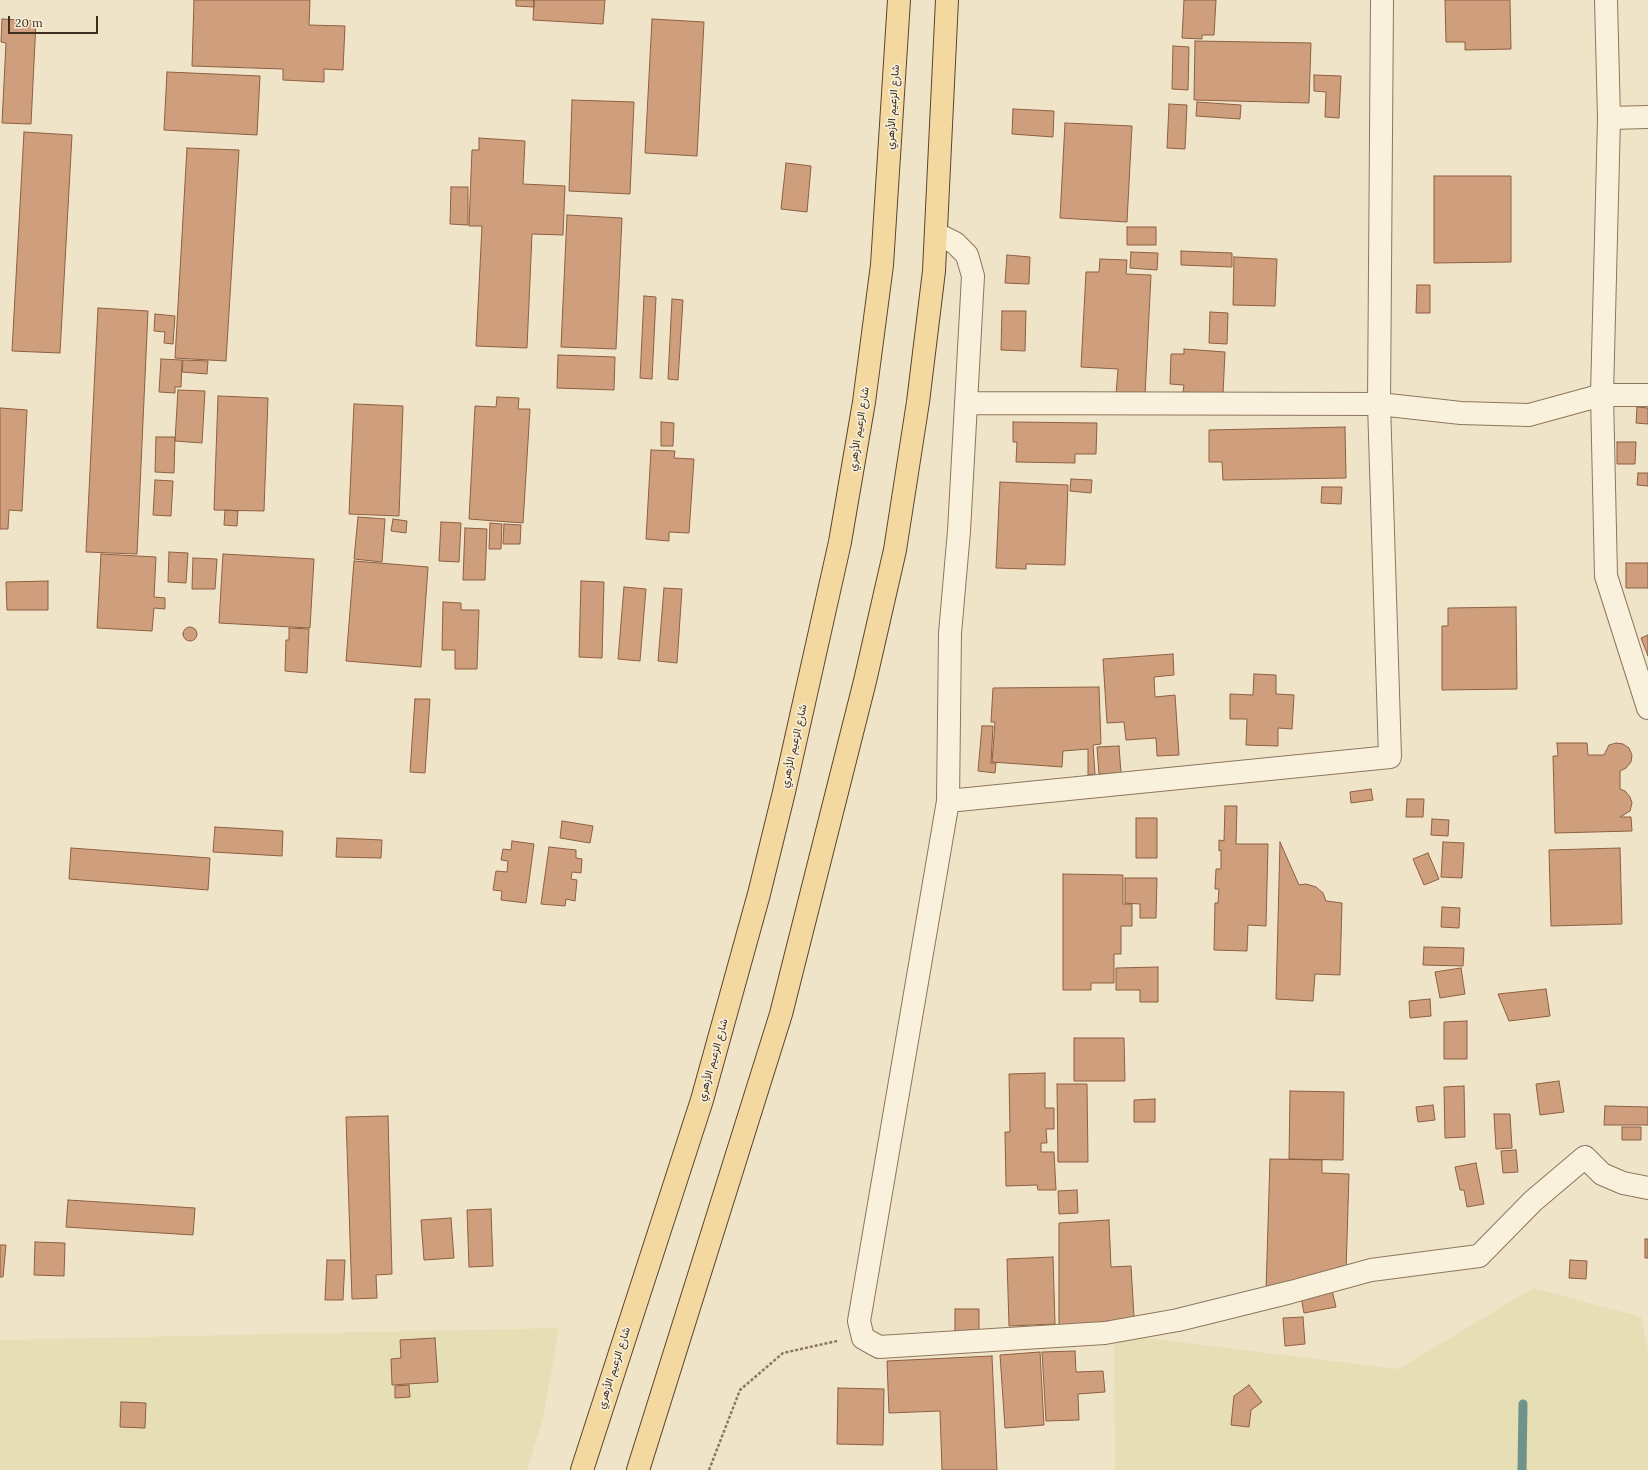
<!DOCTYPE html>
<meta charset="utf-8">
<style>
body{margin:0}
#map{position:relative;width:1648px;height:1470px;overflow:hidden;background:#f0e4c8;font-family:Lora,serif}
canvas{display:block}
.scale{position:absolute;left:8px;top:16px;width:90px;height:18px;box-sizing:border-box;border:2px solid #3d2e20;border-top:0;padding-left:5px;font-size:12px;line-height:14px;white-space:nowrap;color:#3d2e20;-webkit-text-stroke:3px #f7eed8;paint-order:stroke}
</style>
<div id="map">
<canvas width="1648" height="1470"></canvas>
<div class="scale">20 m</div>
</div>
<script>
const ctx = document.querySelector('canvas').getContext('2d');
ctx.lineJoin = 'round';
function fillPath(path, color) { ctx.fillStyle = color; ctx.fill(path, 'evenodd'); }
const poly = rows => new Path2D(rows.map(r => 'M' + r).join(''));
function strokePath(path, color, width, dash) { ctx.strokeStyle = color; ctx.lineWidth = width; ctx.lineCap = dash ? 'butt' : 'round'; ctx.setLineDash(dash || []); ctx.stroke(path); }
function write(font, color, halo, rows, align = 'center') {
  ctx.font = font + ' Lora,Vazirmatn,serif'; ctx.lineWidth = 3.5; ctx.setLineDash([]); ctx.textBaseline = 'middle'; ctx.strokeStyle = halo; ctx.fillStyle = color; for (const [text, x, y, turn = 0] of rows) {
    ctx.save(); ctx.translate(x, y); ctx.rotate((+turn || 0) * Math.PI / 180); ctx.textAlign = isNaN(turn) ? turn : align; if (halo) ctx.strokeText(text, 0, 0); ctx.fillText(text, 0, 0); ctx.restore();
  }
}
fillPath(poly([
 [1533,1288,1641,1317,1648,1352,1648,1470,1115,1470,1114,1339,1136,1337,1399,1369],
 [559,1328,543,1418,527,1470,0,1470,0,1340]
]), '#e6deb5');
strokePath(poly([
 [1522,1470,1523,1404]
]), '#6f938a', 9);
const building = poly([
 [194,0,310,0,309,25,345,26,343,70,324,69,324,82,283,80,283,69,192,66,194,0],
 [516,0,534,0,534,7,516,6,516,0],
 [534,0,605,0,603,24,533,20,534,0],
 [1184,0,1216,0,1214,35,1202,35,1202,39,1182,38,1184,0],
 [1445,0,1510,0,1511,49,1465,50,1465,42,1446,42,1445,0],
 [2,19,36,21,31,124,2,123,6,43,1,42,2,19],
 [652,19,704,22,697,156,645,153,652,19],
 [1195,41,1311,43,1309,103,1194,100,1195,41],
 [1173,46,1189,47,1188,90,1172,89,1173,46],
 [167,72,260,76,257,135,164,130,167,72],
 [1314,75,1341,76,1339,118,1325,117,1326,92,1314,91,1314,75],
 [572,100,634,102,630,194,569,191,572,100],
 [1197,102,1241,105,1240,119,1196,116,1197,102],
 [1169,104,1187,105,1185,149,1167,148,1169,104],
 [1013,109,1054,111,1053,137,1012,134,1013,109],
 [1065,123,1132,126,1127,222,1060,218,1065,123],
 [24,132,72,135,60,353,12,351,24,132],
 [479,138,525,141,523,184,565,186,563,235,532,234,527,348,476,346,482,226,469,226,472,150,479,150,479,138],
 [187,148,239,150,226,361,175,358,187,148],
 [786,163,811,166,807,212,781,209,786,163],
 [1434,176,1511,176,1511,262,1434,263,1434,176],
 [451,187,468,187,468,225,450,224,451,187],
 [567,215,622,218,616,349,561,347,567,215],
 [1127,227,1156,227,1156,245,1127,245,1127,227],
 [1181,251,1232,253,1232,267,1181,265,1181,251],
 [1131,252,1158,253,1157,270,1130,268,1131,252],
 [1007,255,1030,257,1029,284,1005,283,1007,255],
 [1234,257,1277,259,1275,306,1233,305,1234,257],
 [1100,259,1127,260,1126,274,1151,275,1145,395,1116,394,1118,369,1081,367,1086,272,1099,272,1100,259],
 [1417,285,1430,285,1430,313,1416,313,1417,285],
 [644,296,656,297,652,379,640,378,644,296],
 [672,299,683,300,678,380,668,379,672,299],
 [98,308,148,311,137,554,86,552,98,308],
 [1002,311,1026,311,1025,351,1001,350,1002,311],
 [1210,312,1228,313,1227,344,1209,343,1210,312],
 [155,314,175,316,173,344,164,343,165,332,154,331,155,314],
 [1184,349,1225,352,1223,394,1183,392,1184,385,1170,384,1171,354,1184,354,1184,349],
 [558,355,615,357,614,390,557,388,558,355],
 [161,359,182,360,181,387,175,387,175,393,159,392,161,359],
 [183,360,208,361,207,374,182,372,183,360],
 [178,390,205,391,202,443,175,441,178,390],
 [218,396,268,398,264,511,214,510,218,396],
 [497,397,519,398,518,409,530,409,523,523,469,519,475,406,496,407,497,397],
 [354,404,403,406,399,516,349,514,354,404],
 [1637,407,1648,408,1648,424,1636,423,1637,407],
 [0,408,27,410,22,511,9,510,8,529,0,529,0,408],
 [661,422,674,423,673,446,661,446,661,422],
 [1013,422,1097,423,1096,454,1075,454,1075,463,1016,462,1017,442,1013,442,1013,422],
 [1345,427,1346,478,1223,480,1222,462,1209,462,1209,430,1345,427],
 [156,437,175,437,174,473,155,472,156,437],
 [1617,442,1636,442,1635,464,1617,464,1617,442],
 [651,450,675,451,674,458,694,459,689,533,669,532,669,541,646,539,651,450],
 [1638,473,1648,473,1648,486,1637,485,1638,473],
 [1071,479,1092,480,1091,493,1070,491,1071,479],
 [155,480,173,481,171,516,153,515,155,480],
 [1000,482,1068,485,1065,565,1026,564,1026,569,996,568,1000,482],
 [1322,487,1342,487,1341,504,1321,503,1322,487],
 [225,510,238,511,237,526,224,525,225,510],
 [358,517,385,519,382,562,354,559,358,517],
 [393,519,407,521,406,533,391,531,393,519],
 [441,522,461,523,459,562,439,561,441,522],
 [490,523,502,524,501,549,489,549,490,523],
 [504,524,521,525,520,544,503,544,504,524],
 [465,528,487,529,485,580,463,580,465,528],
 [169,552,188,553,186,583,168,582,169,552],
 [101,554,156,557,154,597,165,598,165,609,154,608,152,631,97,628,101,554],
 [223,554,314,559,310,628,219,623,223,554],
 [193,558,217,559,215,589,192,589,193,558],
 [354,561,428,567,421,667,346,661,354,561],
 [1626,563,1648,563,1648,588,1626,588,1626,563],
 [48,581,48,610,7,610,6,582,48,581],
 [581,581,604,582,602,658,579,657,581,581],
 [624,587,646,589,640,661,618,659,624,587],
 [664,588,682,589,677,663,658,661,664,588],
 [443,602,461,603,461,610,479,610,477,669,455,669,455,650,442,650,443,602],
 [1516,607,1517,689,1442,690,1442,626,1448,626,1448,608,1516,607],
 '183 634a7 7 0 1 1 14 0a7 7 0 1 1-14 0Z',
 [289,628,309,629,307,673,285,671,286,640,289,640,289,628],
 [1648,635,1648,656,1641,638,1648,635],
 [1173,654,1174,675,1154,677,1155,697,1175,695,1179,755,1157,756,1156,738,1126,740,1124,722,1107,723,1103,659,1173,654],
 [1254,674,1276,675,1276,694,1294,695,1292,729,1278,728,1278,746,1246,745,1247,719,1230,719,1230,694,1253,695,1254,674],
 [1099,687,1101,744,1093,745,1095,774,1088,775,1088,749,1063,751,1062,767,992,762,995,722,991,722,993,688,1099,687],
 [415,699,430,699,425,773,410,772,415,699],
 [982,726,993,726,991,763,996,763,995,773,978,771,982,726],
 [1557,743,1587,743,1588,755,1604,755,1609,745,1616,743,1623,744,1629,748,1632,755,1631,762,1626,768,1620,771,1620,789,1625,791,1630,797,1632,803,1630,811,1620,817,1631,817,1632,831,1555,833,1553,756,1558,756,1557,743],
 [1119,746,1121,773,1099,774,1097,747,1119,746],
 [1371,789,1373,800,1351,803,1350,792,1371,789],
 [1407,799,1424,799,1423,817,1406,817,1407,799],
 [1225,806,1237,806,1236,844,1268,844,1266,926,1248,925,1247,951,1214,950,1215,903,1218,903,1219,889,1215,889,1216,869,1221,869,1221,850,1219,851,1219,840,1224,841,1225,806],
 [1136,818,1157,818,1157,858,1136,858,1136,818],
 [1432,819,1449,820,1448,836,1431,835,1432,819],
 [562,821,593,826,590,843,560,838,562,821],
 [215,827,283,831,282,856,213,852,215,827],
 [337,838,382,840,381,858,336,857,337,838],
 [512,841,534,844,526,903,501,900,502,891,493,890,496,871,507,872,508,861,501,860,503,849,511,850,512,841],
 [1280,842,1299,885,1306,884,1316,887,1323,893,1326,901,1342,903,1340,975,1315,974,1313,1001,1276,999,1280,842],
 [1443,842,1464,843,1462,878,1441,877,1443,842],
 [549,847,576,850,576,858,582,859,581,873,572,872,571,879,577,880,575,901,566,899,565,906,541,904,549,847],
 [71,848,210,858,208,890,69,879,71,848],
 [1620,848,1622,924,1551,926,1549,850,1620,848],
 [1428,853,1439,879,1424,885,1413,859,1428,853],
 [1063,874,1123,875,1123,904,1132,904,1132,926,1121,926,1121,954,1114,954,1114,983,1091,983,1091,990,1063,990,1063,874],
 [1125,878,1157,878,1156,918,1140,918,1140,904,1125,903,1125,878],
 [1442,907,1460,908,1459,928,1441,927,1442,907],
 [1424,947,1464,948,1463,966,1423,965,1424,947],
 [1158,967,1158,1002,1140,1002,1140,990,1116,990,1116,968,1158,967],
 [1461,968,1465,994,1440,998,1435,972,1461,968],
 [1546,989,1550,1016,1509,1021,1498,994,1546,989],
 [1430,999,1431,1016,1410,1018,1409,1001,1430,999],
 [1467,1021,1467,1059,1444,1059,1444,1022,1467,1021],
 [1074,1038,1124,1038,1125,1081,1074,1081,1074,1038],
 [1045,1073,1045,1108,1054,1108,1054,1129,1046,1129,1047,1143,1041,1143,1041,1152,1054,1152,1056,1190,1038,1190,1037,1185,1006,1186,1005,1132,1010,1132,1009,1074,1045,1073],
 [1559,1081,1564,1112,1540,1115,1536,1084,1559,1081],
 [1057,1084,1087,1084,1088,1162,1058,1162,1057,1084],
 [1464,1086,1465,1137,1445,1138,1444,1087,1464,1086],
 [1290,1091,1344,1092,1343,1160,1289,1159,1290,1091],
 [1155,1099,1155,1122,1134,1122,1134,1100,1155,1099],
 [1433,1105,1435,1120,1418,1122,1416,1107,1433,1105],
 [1605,1106,1648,1107,1648,1125,1604,1125,1605,1106],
 [1494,1114,1510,1114,1512,1148,1496,1149,1494,1114],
 [388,1116,392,1274,376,1275,377,1298,352,1299,346,1117,388,1116],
 [1622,1127,1641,1127,1641,1140,1622,1140,1622,1127],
 [1516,1150,1518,1172,1503,1173,1501,1151,1516,1150],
 [1270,1159,1322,1160,1322,1173,1349,1174,1346,1272,1266,1291,1270,1159],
 [1476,1163,1484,1204,1467,1207,1464,1190,1460,1190,1455,1167,1476,1163],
 [1077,1190,1078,1213,1059,1214,1058,1191,1077,1190],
 [68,1200,195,1208,193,1235,66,1227,68,1200],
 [491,1209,493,1266,469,1267,467,1210,491,1209],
 [451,1218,454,1258,424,1260,421,1220,451,1218],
 [1109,1220,1111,1267,1131,1266,1134,1317,1059,1329,1059,1223,1109,1220],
 [1645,1239,1648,1239,1648,1258,1645,1258,1645,1239],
 [35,1242,65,1243,64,1276,34,1275,35,1242],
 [0,1245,6,1245,3,1277,0,1277,0,1245],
 [1053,1257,1055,1324,1009,1326,1007,1259,1053,1257],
 [327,1260,345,1260,343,1300,325,1300,327,1260],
 [1570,1260,1587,1261,1586,1279,1569,1278,1570,1260],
 [1331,1286,1336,1307,1304,1313,1300,1292,1331,1286],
 [955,1309,979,1309,979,1337,955,1337,955,1309],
 [1303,1317,1305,1344,1285,1346,1283,1318,1303,1317],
 [435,1338,438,1382,392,1385,391,1359,401,1358,400,1340,435,1338],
 [1075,1351,1076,1372,1103,1371,1105,1392,1078,1394,1079,1420,1046,1421,1042,1352,1075,1351],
 [1040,1352,1044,1425,1005,1428,1000,1355,1040,1352],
 [992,1356,997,1470,942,1470,940,1411,889,1413,887,1361,992,1356],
 [409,1385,410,1397,395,1398,395,1386,409,1385],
 [1249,1385,1262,1402,1251,1410,1249,1427,1231,1425,1234,1396,1249,1385],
 [838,1388,884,1389,883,1445,837,1444,838,1388],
 [121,1402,146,1403,145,1428,120,1427,121,1402]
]);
fillPath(building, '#cf9f7d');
strokePath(building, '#8d5f41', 1);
const minor = poly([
 [1606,0,1609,118,1602,395,1606,576,1648,708],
 [1609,118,1648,117],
 [937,234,955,243,967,255,973,276,959,531,950,633,948,801,859,1321,863,1338,879,1347,1105,1333,1178,1320,1291,1292,1371,1270,1479,1256,1533,1201,1585,1157,1602,1174,1623,1183,1648,1188],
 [967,403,1379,404,1461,413,1529,415,1602,395,1648,395],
 [948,801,1390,757,1379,404,1382,0]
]);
const major = poly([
 [582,1470,702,1100,759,894,784,792,840,542,864,402,882,265,899,0],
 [638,1470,781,1014,865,681,895,550,918,402,934,271,947,0]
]);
strokePath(minor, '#8d765c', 24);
strokePath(major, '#5b4430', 24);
strokePath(poly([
 [709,1470,740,1390,783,1353,837,1341]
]), '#8d765c', 2.5, [3, 2]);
strokePath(minor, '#faf1dc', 22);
strokePath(major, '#f3d9a0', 22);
write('11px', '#3d2e20', '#f7eed8', [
 ["شارع الزعيم الأزهري",893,107,-86],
 ["شارع الزعيم الأزهري",859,429,-81],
 ["شارع الزعيم الأزهري",794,746,-77],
 ["شارع الزعيم الأزهري",713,1060,-74],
 ["شارع الزعيم الأزهري",614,1368,-72]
]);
</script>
